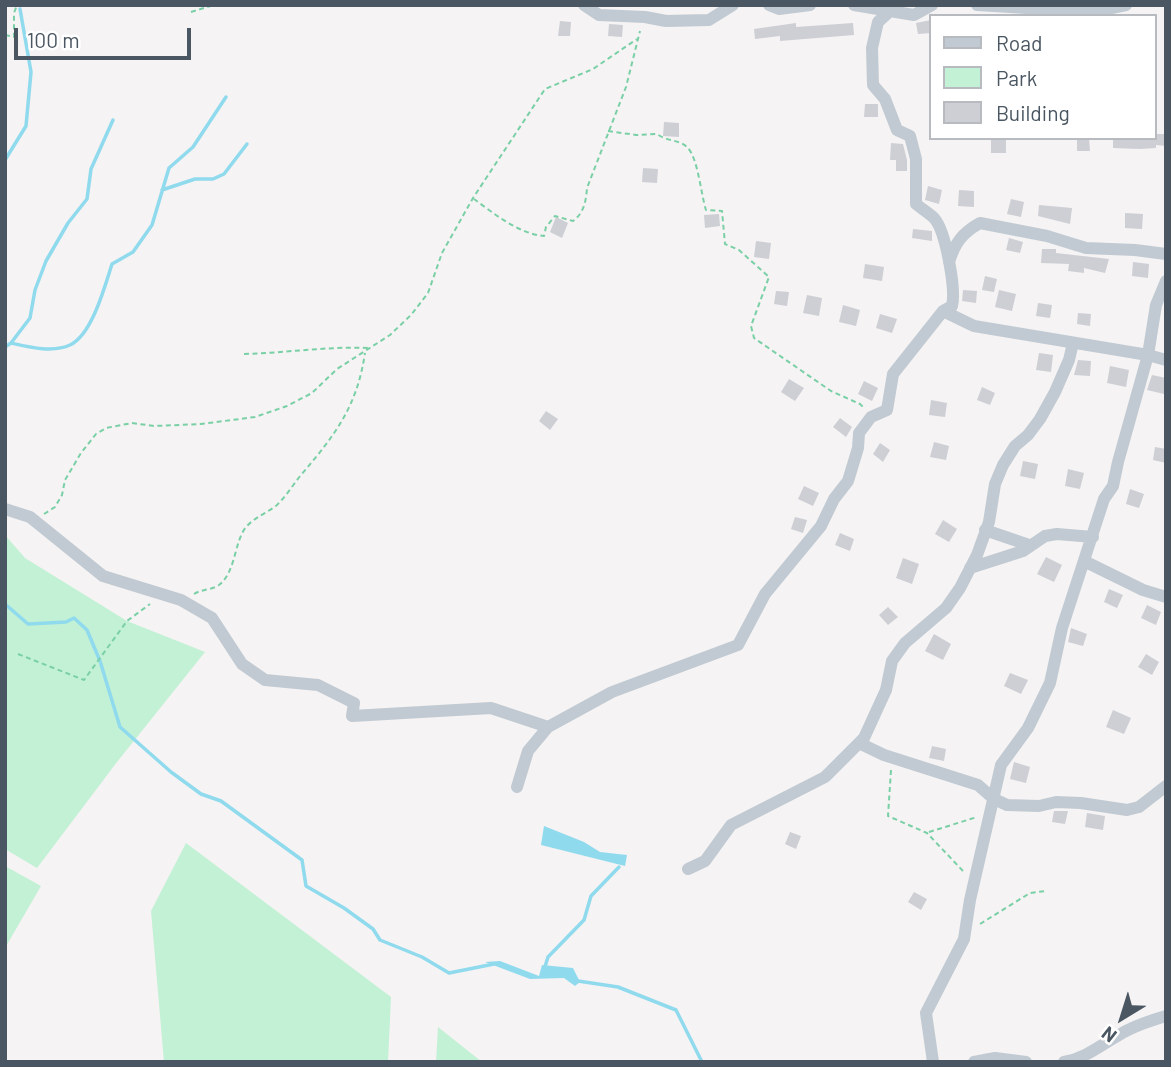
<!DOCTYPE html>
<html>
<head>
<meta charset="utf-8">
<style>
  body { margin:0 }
  #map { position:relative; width:1171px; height:1067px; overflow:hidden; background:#f5f3f3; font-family:Barlow,sans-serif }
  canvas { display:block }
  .frame { position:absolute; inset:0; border:7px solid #4a5661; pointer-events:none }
  .legend { position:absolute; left:929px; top:14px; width:228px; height:126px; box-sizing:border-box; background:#fff; border:2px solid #b7bbc0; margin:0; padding:9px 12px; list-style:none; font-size:21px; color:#4a5661 }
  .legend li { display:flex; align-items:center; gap:14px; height:35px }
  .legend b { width:35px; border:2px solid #b7bbc0 }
  .north { position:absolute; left:1087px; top:983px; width:70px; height:70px; -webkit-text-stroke:5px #fff; paint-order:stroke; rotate:218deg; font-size:19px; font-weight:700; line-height:28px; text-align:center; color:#4a5661 }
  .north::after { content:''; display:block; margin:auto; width:24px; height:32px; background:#4a5661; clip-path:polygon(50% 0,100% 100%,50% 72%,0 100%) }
  .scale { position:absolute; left:14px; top:28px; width:177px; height:32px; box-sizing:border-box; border:4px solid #4a5661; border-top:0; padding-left:9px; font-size:21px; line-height:24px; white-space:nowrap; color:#4a5661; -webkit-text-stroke:5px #fff; paint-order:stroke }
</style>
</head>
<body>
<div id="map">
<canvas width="1171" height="1067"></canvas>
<div class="frame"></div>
<ul class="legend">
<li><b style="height:9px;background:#c1cad2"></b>Road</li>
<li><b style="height:19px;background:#c3f1d5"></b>Park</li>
<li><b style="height:19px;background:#cdcfd5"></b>Building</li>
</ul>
<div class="north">N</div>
<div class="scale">100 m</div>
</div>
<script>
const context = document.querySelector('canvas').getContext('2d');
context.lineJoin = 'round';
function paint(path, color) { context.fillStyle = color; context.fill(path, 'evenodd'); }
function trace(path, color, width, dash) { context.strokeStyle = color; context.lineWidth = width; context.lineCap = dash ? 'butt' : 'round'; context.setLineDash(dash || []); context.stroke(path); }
paint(new Path2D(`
  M 5,535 L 25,558 L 127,621 L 205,652 L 117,762 L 37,868 L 5,849 Z
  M 186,843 L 391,997 L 388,1062 L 164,1062 L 151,911 Z
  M 5,866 L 41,886 L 5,948 Z
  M 438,1027 L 482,1062 L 436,1062 Z`), '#c3f1d5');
paint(new Path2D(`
  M 544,826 L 584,842 L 600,852 L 627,855 L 625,866 L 541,845 Z
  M 500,961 L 539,976 L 542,965 L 573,968 L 580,982 L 575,986 L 564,978 L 530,979 L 485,962 Z`), '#90daee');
trace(new Path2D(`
  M 5,160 L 26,126 L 31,72 L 20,9
  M 162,190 L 195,179 L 213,179 L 224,174 L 247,144
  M 11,343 L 30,318 L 35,290 L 46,261 L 68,223 L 87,199 L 91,169 L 113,120
  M 5,347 L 11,343 C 29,347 53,353 70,345 C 92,335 105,286 112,264 L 133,252 L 152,225 L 169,168 L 193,147 L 226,97
  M 5,604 L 28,624 L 66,622 L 74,618 L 87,630 L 100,661 L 120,727 L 171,772 L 201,794 L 221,801 L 302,860 L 306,886 L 344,908 L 373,929 L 380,940 L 422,957 L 449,973 L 494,964
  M 544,970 L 548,957 L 584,920 L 591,896 L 619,867
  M 578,981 L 618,987 L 676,1010 L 702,1062`), '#90daee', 3.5);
paint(new Path2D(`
  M 931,20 L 931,33 L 918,34 L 916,23 Z
  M 560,21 L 571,22 L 570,36 L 558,36 Z
  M 796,23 L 796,27 L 853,23 L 854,35 L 780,41 L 780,36 L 755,39 L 754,29 Z
  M 609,24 L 623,25 L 622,37 L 608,36 Z
  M 865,104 L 878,104 L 878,117 L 864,117 Z
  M 664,122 L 679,123 L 679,137 L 663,136 Z
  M 1155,134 L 1166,134 L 1166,146 L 1156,145 L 1156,148 L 1140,149 L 1113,148 L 1113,138 L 1155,138 Z
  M 1077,138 L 1089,138 L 1090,151 L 1077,151 Z
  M 991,139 L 1006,140 L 1006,153 L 991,153 Z
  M 891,143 L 903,144 L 907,160 L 907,171 L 896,171 L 896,160 L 890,160 Z
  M 643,168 L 658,169 L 657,183 L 642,182 Z
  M 928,186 L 942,190 L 939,204 L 925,200 Z
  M 959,190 L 974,191 L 974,207 L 958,206 Z
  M 1011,199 L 1024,202 L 1021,217 L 1007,214 Z
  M 1039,205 L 1072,208 L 1070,224 L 1038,216 Z
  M 1125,213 L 1143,214 L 1142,229 L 1125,228 Z
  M 719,214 L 720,226 L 705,228 L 704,215 Z
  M 556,217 L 568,223 L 562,238 L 550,232 Z
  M 913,229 L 932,231 L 932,241 L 912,238 Z
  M 1009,238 L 1023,242 L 1020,253 L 1006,250 Z
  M 756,241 L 771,243 L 769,259 L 754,257 Z
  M 1042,249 L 1056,249 L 1056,253 L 1109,259 L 1105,273 L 1084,268 L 1084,273 L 1068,271 L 1069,264 L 1041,263 Z
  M 1133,262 L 1149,264 L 1148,278 L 1132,276 Z
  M 865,264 L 884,267 L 882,281 L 863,278 Z
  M 985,276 L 997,279 L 994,292 L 982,290 Z
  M 963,290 L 977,291 L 976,303 L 962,301 Z
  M 999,290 L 1016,294 L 1012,311 L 995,307 Z
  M 776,291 L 789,292 L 787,306 L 774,304 Z
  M 807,295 L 822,298 L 819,316 L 803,313 Z
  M 1038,303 L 1052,305 L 1050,318 L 1036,316 Z
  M 843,305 L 860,310 L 856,326 L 839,322 Z
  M 1078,313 L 1091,314 L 1090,326 L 1077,324 Z
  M 880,314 L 897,319 L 892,333 L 876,328 Z
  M 1039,353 L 1053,355 L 1051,372 L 1036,370 Z
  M 1078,360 L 1091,361 L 1090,376 L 1074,375 Z
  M 1110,366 L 1129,370 L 1126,387 L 1107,383 Z
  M 1152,375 L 1166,378 L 1164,394 L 1147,390 Z
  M 789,379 L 804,388 L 795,401 L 781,392 Z
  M 864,381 L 878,388 L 872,401 L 858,394 Z
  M 982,387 L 995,393 L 990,405 L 977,400 Z
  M 931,400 L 947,403 L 945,417 L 929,415 Z
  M 546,411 L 558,419 L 550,430 L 539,421 Z
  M 840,418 L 852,427 L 846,437 L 833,427 Z
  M 934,442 L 949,446 L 946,460 L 930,457 Z
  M 880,443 L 890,450 L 883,462 L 873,454 Z
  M 1155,447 L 1166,449 L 1166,463 L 1153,460 Z
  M 1023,461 L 1038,464 L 1035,479 L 1020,476 Z
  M 1068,469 L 1084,473 L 1080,489 L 1065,486 Z
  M 804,486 L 819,493 L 813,506 L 798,499 Z
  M 1130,489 L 1144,494 L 1139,508 L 1126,504 Z
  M 795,517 L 807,520 L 803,533 L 791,529 Z
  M 943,520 L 957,529 L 949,542 L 935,534 Z
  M 840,533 L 854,539 L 850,551 L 835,545 Z
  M 1046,557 L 1062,565 L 1054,582 L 1037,574 Z
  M 903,558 L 919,564 L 912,584 L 896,578 Z
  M 1109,589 L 1123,595 L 1117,608 L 1104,602 Z
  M 1147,605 L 1161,612 L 1156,625 L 1141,618 Z
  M 888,607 L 898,617 L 888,625 L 879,615 Z
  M 1071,628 L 1087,634 L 1083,646 L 1068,642 Z
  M 934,634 L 951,644 L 943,660 L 925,651 Z
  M 1146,654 L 1159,662 L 1152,675 L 1138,667 Z
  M 1010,673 L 1028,680 L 1021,694 L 1004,686 Z
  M 1113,710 L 1131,718 L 1124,734 L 1106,727 Z
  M 932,746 L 946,749 L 944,761 L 929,758 Z
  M 1014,762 L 1030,767 L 1026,783 L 1010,779 Z
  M 1054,811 L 1068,811 L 1065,824 L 1052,822 Z
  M 1087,813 L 1105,816 L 1103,830 L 1085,827 Z
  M 790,832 L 801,836 L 796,849 L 785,844 Z
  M 914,892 L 927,899 L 921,910 L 908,902 Z`), '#cdcfd5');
trace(new Path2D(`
  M 191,12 L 214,5
  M 5,35 L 14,37 L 14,13 L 17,5
  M 608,131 L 636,135 L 657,134 C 668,142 678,139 687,147 C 698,157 701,195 706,210 L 722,211 L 725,244 L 739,250 L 769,277 L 751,326 L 754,338 L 831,391 L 860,404 L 864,408
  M 474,199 C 493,213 519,234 544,236 L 546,227 L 555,216 L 573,221 C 584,213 586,201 587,188 L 626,87 L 640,31
  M 244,354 C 286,353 328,346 369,348
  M 44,514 L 55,507 L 62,495 L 65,480 L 81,453 L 96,434 L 106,428 L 132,423 L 154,426 L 201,424 L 255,417 L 287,406 L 312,393 L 337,369 L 390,335 L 411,315 L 428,293 L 442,253 L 473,198 L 545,89 L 593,69 L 637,39
  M 194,594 C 202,589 212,590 219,585 C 236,572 234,542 246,527 C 255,517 267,513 277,505 C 286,496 293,485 301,475 C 335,435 357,407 365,353
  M 18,654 L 84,680 L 127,621 L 150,604
  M 891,770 L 888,816 L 927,833 L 963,871
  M 929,832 L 977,817
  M 980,924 L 1030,893 L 1046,891`), '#7ad0a6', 2, [5, 3.5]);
trace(new Path2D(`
  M 584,5 L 599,15 L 645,17 L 666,21 L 709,20 L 733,5
  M 769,5 L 779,9 L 810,5
  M 854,5 L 914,15 L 932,5
  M 977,5 L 1092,12 L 1126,5
  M 949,262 C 955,243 962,233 980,223 L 1047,236 L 1086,248 L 1135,250 L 1166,254
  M 943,311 L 974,326 L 1148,355 L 1166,360
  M 5,509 L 30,517 L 103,576 L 181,600 L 212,618 L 242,664 L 265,680 L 318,685 L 354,703 L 352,716 L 491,708 L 548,727 L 612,692 L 738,645 L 765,594 L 821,526 L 834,499 L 848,481 L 858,448 L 859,433 L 871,417 L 887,410 L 893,374 L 943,311 L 952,306 C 956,290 946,231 934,218 C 929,213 922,209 916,204 L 916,159 L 910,136 L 897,130 L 885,99 L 873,85 L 872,48 L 878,22 L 890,11 L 893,5
  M 985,530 L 1029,545
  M 1084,561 L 1143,590 L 1166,597
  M 970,568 L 1023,551 L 1045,536 L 1057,534 L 1093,537
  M 859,743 L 884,755 L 978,785 L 994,799 L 1007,805 L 1039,806 L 1056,802 L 1081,803 L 1127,810 L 1139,807 L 1166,786
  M 517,787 L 528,751 L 548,727
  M 688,869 L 705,861 L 731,825 L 825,777 L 864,738 L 886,690 L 892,661 L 905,643 L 946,608 L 960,588 L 977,555 L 989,522 L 995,484 L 1003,465 L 1015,446 L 1028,435 L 1040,419 L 1055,392 L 1069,360 L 1073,343
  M 933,1062 L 926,1013 L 964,939 L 970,900 L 1001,765 L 1028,728 L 1050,683 L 1062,628 L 1104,499 L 1113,486 L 1118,462 L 1148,355 L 1156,305 L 1166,281
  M 974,1062 L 995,1058 L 1026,1062
  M 1064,1062 C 1086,1058 1099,1046 1119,1035 C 1133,1026 1149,1021 1166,1016`), '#c1cad2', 12);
</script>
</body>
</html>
